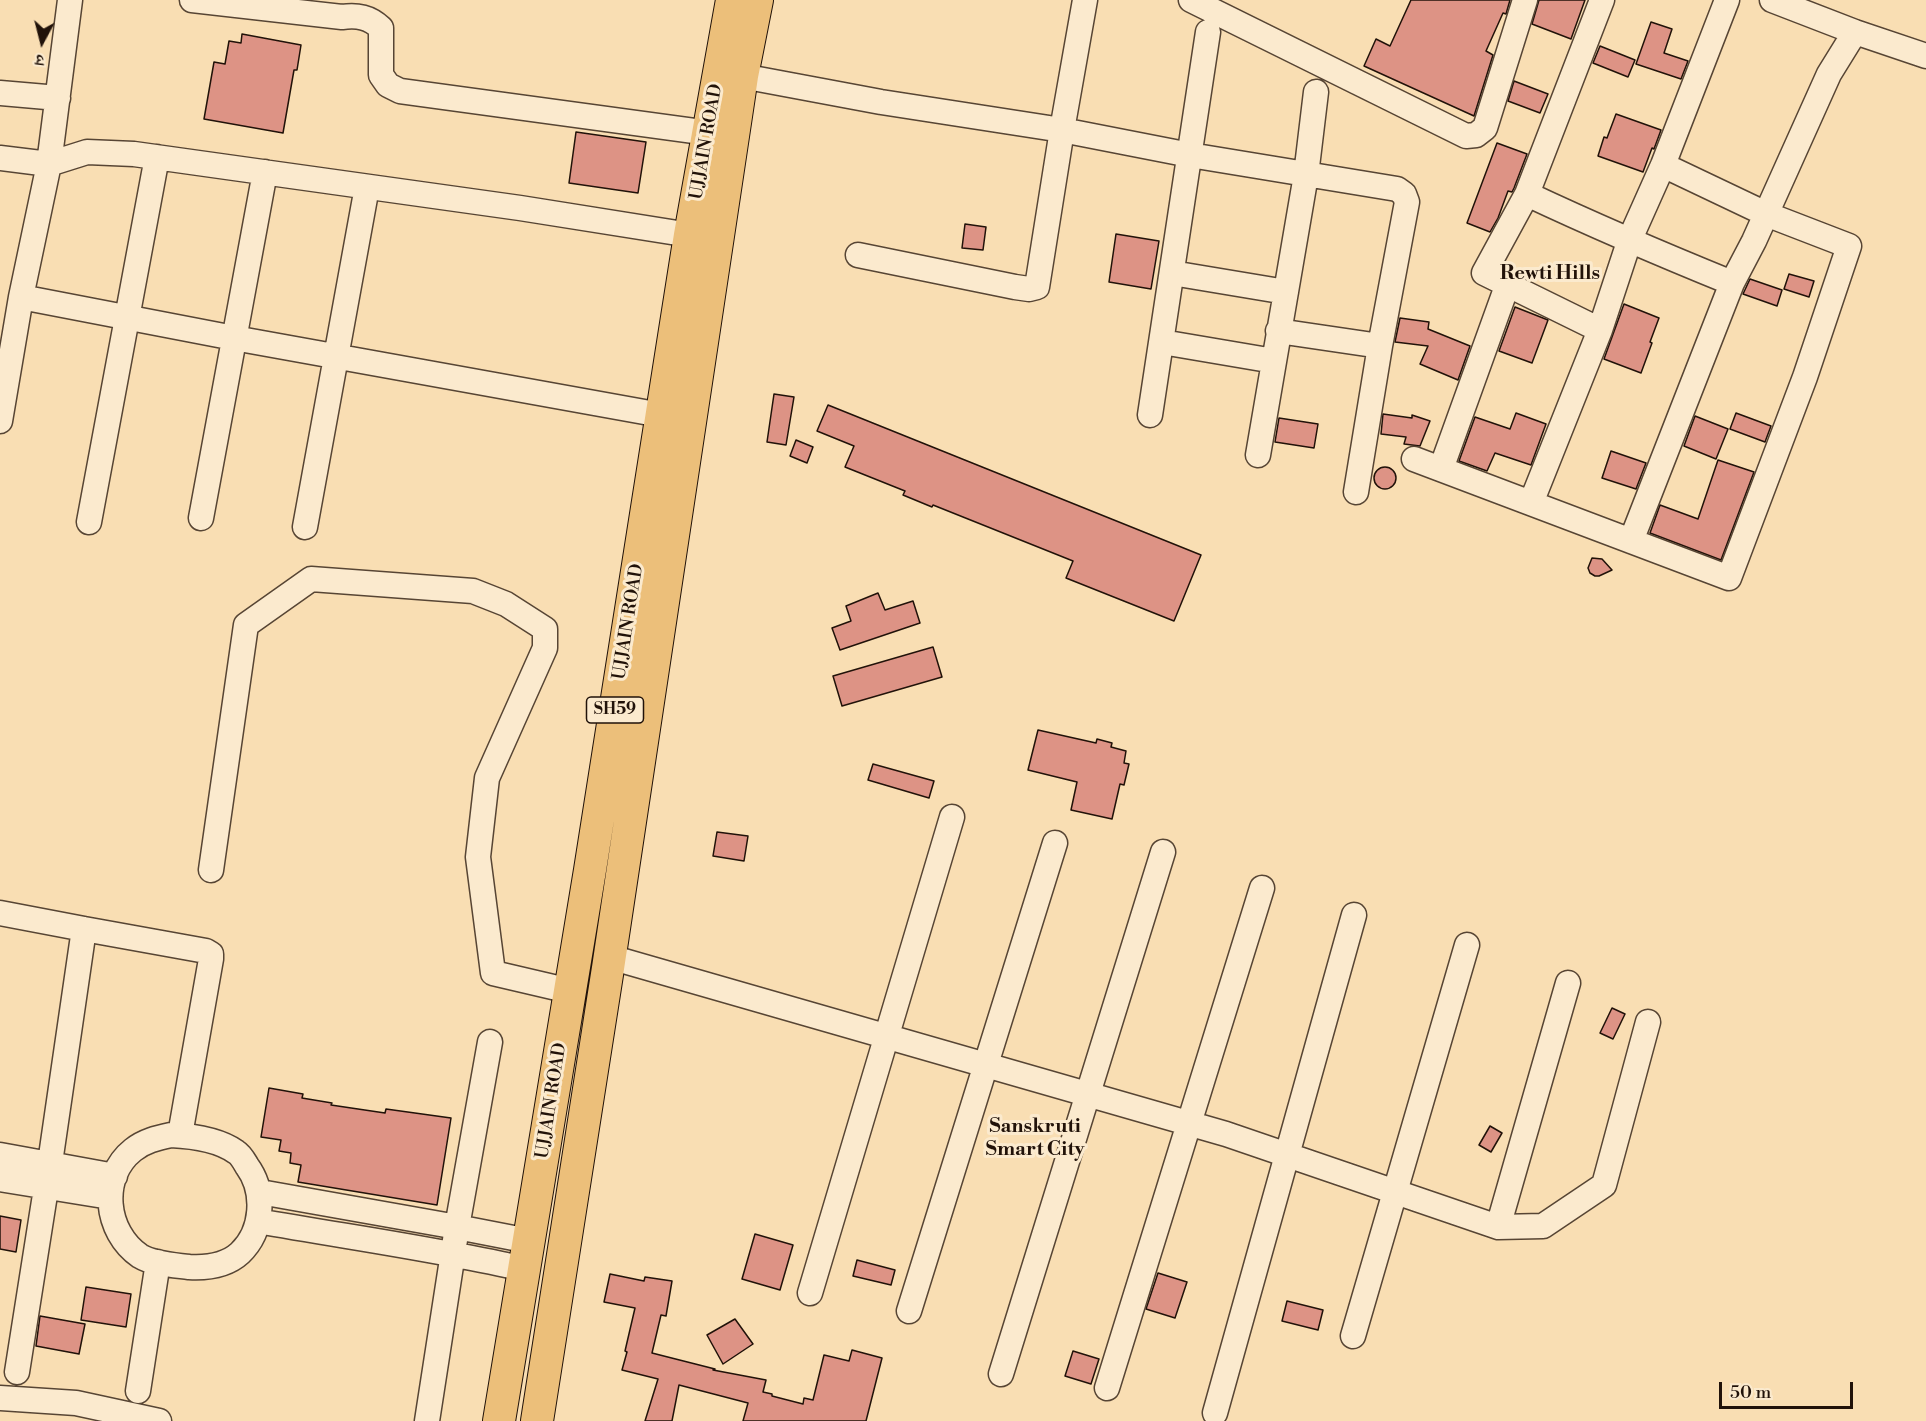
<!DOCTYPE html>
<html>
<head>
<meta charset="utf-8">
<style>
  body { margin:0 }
  #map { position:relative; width:1926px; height:1421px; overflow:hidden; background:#f9deb3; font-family:"Libre Bodoni","Noto Serif Devanagari",serif }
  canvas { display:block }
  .north { position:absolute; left:12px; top:12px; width:60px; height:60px; -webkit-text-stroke:4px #fbeace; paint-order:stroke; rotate:187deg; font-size:16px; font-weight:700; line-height:24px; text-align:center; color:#211209 }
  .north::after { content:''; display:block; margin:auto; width:21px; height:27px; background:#211209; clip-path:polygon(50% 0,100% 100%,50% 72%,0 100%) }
  .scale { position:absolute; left:1719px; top:1382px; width:134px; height:27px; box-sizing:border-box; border:3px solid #211209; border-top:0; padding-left:8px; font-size:18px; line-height:21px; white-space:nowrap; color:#211209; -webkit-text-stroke:4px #fbeace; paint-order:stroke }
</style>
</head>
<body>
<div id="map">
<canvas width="1926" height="1421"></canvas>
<div class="north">उ</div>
<div class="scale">50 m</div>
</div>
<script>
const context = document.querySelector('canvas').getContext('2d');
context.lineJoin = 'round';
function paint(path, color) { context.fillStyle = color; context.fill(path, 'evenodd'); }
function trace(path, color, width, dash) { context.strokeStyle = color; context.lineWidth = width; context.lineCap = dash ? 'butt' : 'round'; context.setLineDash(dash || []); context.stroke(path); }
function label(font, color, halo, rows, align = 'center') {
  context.font = font + ' "Libre Bodoni",serif'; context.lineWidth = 6; context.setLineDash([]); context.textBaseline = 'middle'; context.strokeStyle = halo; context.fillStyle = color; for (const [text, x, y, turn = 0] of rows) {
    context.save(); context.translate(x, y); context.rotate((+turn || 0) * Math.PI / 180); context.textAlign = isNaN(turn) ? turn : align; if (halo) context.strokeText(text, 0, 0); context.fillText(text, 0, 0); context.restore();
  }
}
const building = new Path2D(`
  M 1411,0 L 1510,0 L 1506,14 L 1503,13 L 1486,51 L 1493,55 L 1474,116 L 1364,66 L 1376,39 L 1390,46 Z
  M 1539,0 L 1585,0 L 1571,39 L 1532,24 Z
  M 1651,22 L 1672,29 L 1664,53 L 1688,61 L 1681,79 L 1636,64 Z
  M 242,34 L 301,45 L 297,70 L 294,70 L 283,133 L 204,119 L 214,62 L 225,64 L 229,41 L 241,43 Z
  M 1600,46 L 1635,60 L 1628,77 L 1593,63 Z
  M 1514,81 L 1548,94 L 1540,113 L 1508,101 Z
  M 1616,114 L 1661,130 L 1654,149 L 1652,148 L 1643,172 L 1598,156 L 1604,137 L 1607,138 Z
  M 576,132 L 646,142 L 638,193 L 569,183 Z
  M 1497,143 L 1527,154 L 1514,188 L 1512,192 L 1508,191 L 1498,218 L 1490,232 L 1467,223 Z
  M 965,224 L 986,227 L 983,250 L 962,248 Z
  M 1116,234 L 1159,241 L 1151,289 L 1109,282 Z
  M 1789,274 L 1814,281 L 1809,297 L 1784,289 Z
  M 1750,279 L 1782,290 L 1777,306 L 1743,294 Z
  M 1624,304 L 1659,318 L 1650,342 L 1652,343 L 1641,373 L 1604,359 Z
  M 1515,307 L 1548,320 L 1532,363 L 1499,351 Z
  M 1400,318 L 1429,322 L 1428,329 L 1470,346 L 1458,380 L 1420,364 L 1428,346 L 1395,342 Z
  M 774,394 L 794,397 L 786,445 L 767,442 Z
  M 828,405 L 1201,555 L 1174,621 L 1066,578 L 1073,561 L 933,505 L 932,507 L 903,495 L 905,491 L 845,467 L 854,446 L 817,431 Z
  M 1516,413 L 1546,424 L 1531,465 L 1495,453 L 1487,471 L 1459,461 L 1475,417 L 1510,429 Z
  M 1736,413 L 1771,426 L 1765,442 L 1730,429 Z
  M 1383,414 L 1412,418 L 1412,415 L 1430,421 L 1420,446 L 1404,444 L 1406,437 L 1381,434 Z
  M 1695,416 L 1728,429 L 1716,459 L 1684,446 Z
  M 1279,418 L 1318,424 L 1314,448 L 1275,442 Z
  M 796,440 L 813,447 L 807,463 L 790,456 Z
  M 1611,451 L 1646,463 L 1636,489 L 1602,478 Z
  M 1718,460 L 1754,472 L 1721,560 L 1650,533 L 1660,505 L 1698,519 Z
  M1374 478a11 11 0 1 1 22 0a11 11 0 1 1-22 0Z
  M 1592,558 L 1602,559 L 1612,570 L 1599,576 L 1595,576 L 1590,573 L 1588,568 Z
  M 878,593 L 885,610 L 913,601 L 920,623 L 840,650 L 832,628 L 851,621 L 846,606 Z
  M 933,647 L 942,677 L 842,706 L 833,676 Z
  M 1038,730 L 1096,743 L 1097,739 L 1112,743 L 1111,747 L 1126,751 L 1124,763 L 1129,764 L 1124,785 L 1120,784 L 1112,819 L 1071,810 L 1077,782 L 1028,770 Z
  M 873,764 L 934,781 L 929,798 L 868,780 Z
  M 717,832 L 748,836 L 744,861 L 713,856 Z
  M 1612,1008 L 1625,1014 L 1613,1039 L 1600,1033 Z
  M 269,1088 L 303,1094 L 302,1098 L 332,1103 L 331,1105 L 385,1113 L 386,1109 L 451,1118 L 437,1205 L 298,1182 L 301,1165 L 290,1163 L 291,1153 L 279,1151 L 281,1140 L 261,1137 Z
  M 1490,1126 L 1502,1133 L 1491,1152 L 1479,1145 Z
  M 0,1216 L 21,1220 L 16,1252 L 0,1249 Z
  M 755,1234 L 793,1245 L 780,1290 L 742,1279 Z
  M 857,1260 L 895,1270 L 891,1285 L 853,1276 Z
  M 1158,1273 L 1187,1282 L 1175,1318 L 1146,1309 Z
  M 610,1274 L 644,1281 L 645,1277 L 672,1281 L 666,1316 L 661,1315 L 652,1353 L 715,1369 L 713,1370 L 766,1380 L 763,1392 L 772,1394 L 772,1396 L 803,1404 L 804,1398 L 813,1400 L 824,1355 L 849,1361 L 852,1350 L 882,1358 L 866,1421 L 743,1421 L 748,1403 L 679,1385 L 672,1421 L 645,1421 L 658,1379 L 622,1370 L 627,1352 L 625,1351 L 635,1308 L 604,1302 Z
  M 86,1287 L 131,1294 L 126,1327 L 81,1320 Z
  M 1287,1301 L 1323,1310 L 1318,1330 L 1282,1321 Z
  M 40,1316 L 85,1324 L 79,1354 L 36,1346 Z
  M 735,1319 L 753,1344 L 723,1364 L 707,1335 Z
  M 1073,1351 L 1099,1359 L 1091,1384 L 1065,1376 Z`);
paint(building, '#dd9385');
trace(building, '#211209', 1.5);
const minor = new Path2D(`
  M 70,0 L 49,164 L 87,152 L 134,154 L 520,208 L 690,235
  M 192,0 L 342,17 C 358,15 369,17 381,28 L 381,75 L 388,85 L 400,91 L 709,133
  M 1191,0 L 1466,136 L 1476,135 L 1485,128 L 1525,0
  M 1772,0 L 1855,32 L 1926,56
  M 742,76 L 881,102 L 1062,130 L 1190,155 L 1397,189 L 1404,194 L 1407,202 L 1380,346 L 1356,492
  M 0,93 L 58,98
  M 0,158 L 49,164 L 21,297 L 0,421
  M 1527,194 C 1595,226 1663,255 1732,283
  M 858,255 L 1015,287 L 1029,289 L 1037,287 L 1062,130 L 1085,0
  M 1172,273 L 1286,292
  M 21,297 L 234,338 L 661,415
  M 1600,330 L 1484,273 L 1527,194 L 1602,0
  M 1278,331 L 1380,346
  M 1162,342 L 1274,361
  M 1150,415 L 1208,32
  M 1258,455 L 1306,175 L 1316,92
  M 1414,459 L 1729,578 L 1805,377 L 1849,246 L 1766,214 L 1663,165
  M 1441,469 L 1507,286
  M 1531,503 L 1600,330 L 1630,239 L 1663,165 L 1727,0
  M 201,518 L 265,172
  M 89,522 L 157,157
  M 305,527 L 367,187
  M 1631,541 L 1732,283 L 1754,241 L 1829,74 L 1855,32
  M 211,870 L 246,625 L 311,579 L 473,591 L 506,604 L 545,629 L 545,648 L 487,778 L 478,857 L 493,973 L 570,991
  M 0,913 L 84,929
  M 610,957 L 1226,1134 L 1498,1227 L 1543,1226 L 1604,1185 L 1648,1022
  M 171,1135 C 192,1136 218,1139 236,1152 C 241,1155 244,1161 247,1166 C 266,1192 263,1231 240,1253 C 226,1266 207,1268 189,1267 C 173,1265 153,1264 140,1256 C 105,1232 99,1177 133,1150 C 144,1141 157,1138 171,1135 Z
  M 0,1155 L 115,1176
  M 0,1179 L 110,1197
  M 260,1192 L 457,1227 L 529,1241
  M 258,1221 C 347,1237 437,1249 524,1269
  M 1498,1227 L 1568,983
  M 810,1293 L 952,817
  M 909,1311 L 1055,843
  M 1353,1336 L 1467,945
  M 17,1372 L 50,1163 L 84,929 L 206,951 L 211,954 L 211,959 L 180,1135
  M 1001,1374 L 1163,852
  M 1107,1388 L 1262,888
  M 138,1391 L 158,1262
  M 0,1398 L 76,1403 L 159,1421
  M 1215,1413 L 1354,915
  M 427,1421 L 457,1227 L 490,1042`);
const major = new Path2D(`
  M 499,1421 L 590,870 L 690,235 L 732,0
  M 537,1421 L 608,968 L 742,76 L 757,0`);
trace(minor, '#574534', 27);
trace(major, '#211209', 34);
trace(minor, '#fbeace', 24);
trace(major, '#ecbf7a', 32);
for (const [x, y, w] of [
  [615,710,57]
]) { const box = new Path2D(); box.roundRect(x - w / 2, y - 13, w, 26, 4.5); context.fillStyle = '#fbeace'; context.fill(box); trace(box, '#211209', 1.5); }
label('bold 16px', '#211209', null, [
  ["SH59",615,710]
]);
label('18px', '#211209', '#fbeace', [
  ["UJJAIN ROAD",707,142,-80],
  ["UJJAIN ROAD",629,622,-81],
  ["UJJAIN ROAD",552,1101,-81]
]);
label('bold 20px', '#211209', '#fbeace', [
  ["Rewti Hills",1550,274],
  ["Sanskruti",1035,1127],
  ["Smart City",1035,1150]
]);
</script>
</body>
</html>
